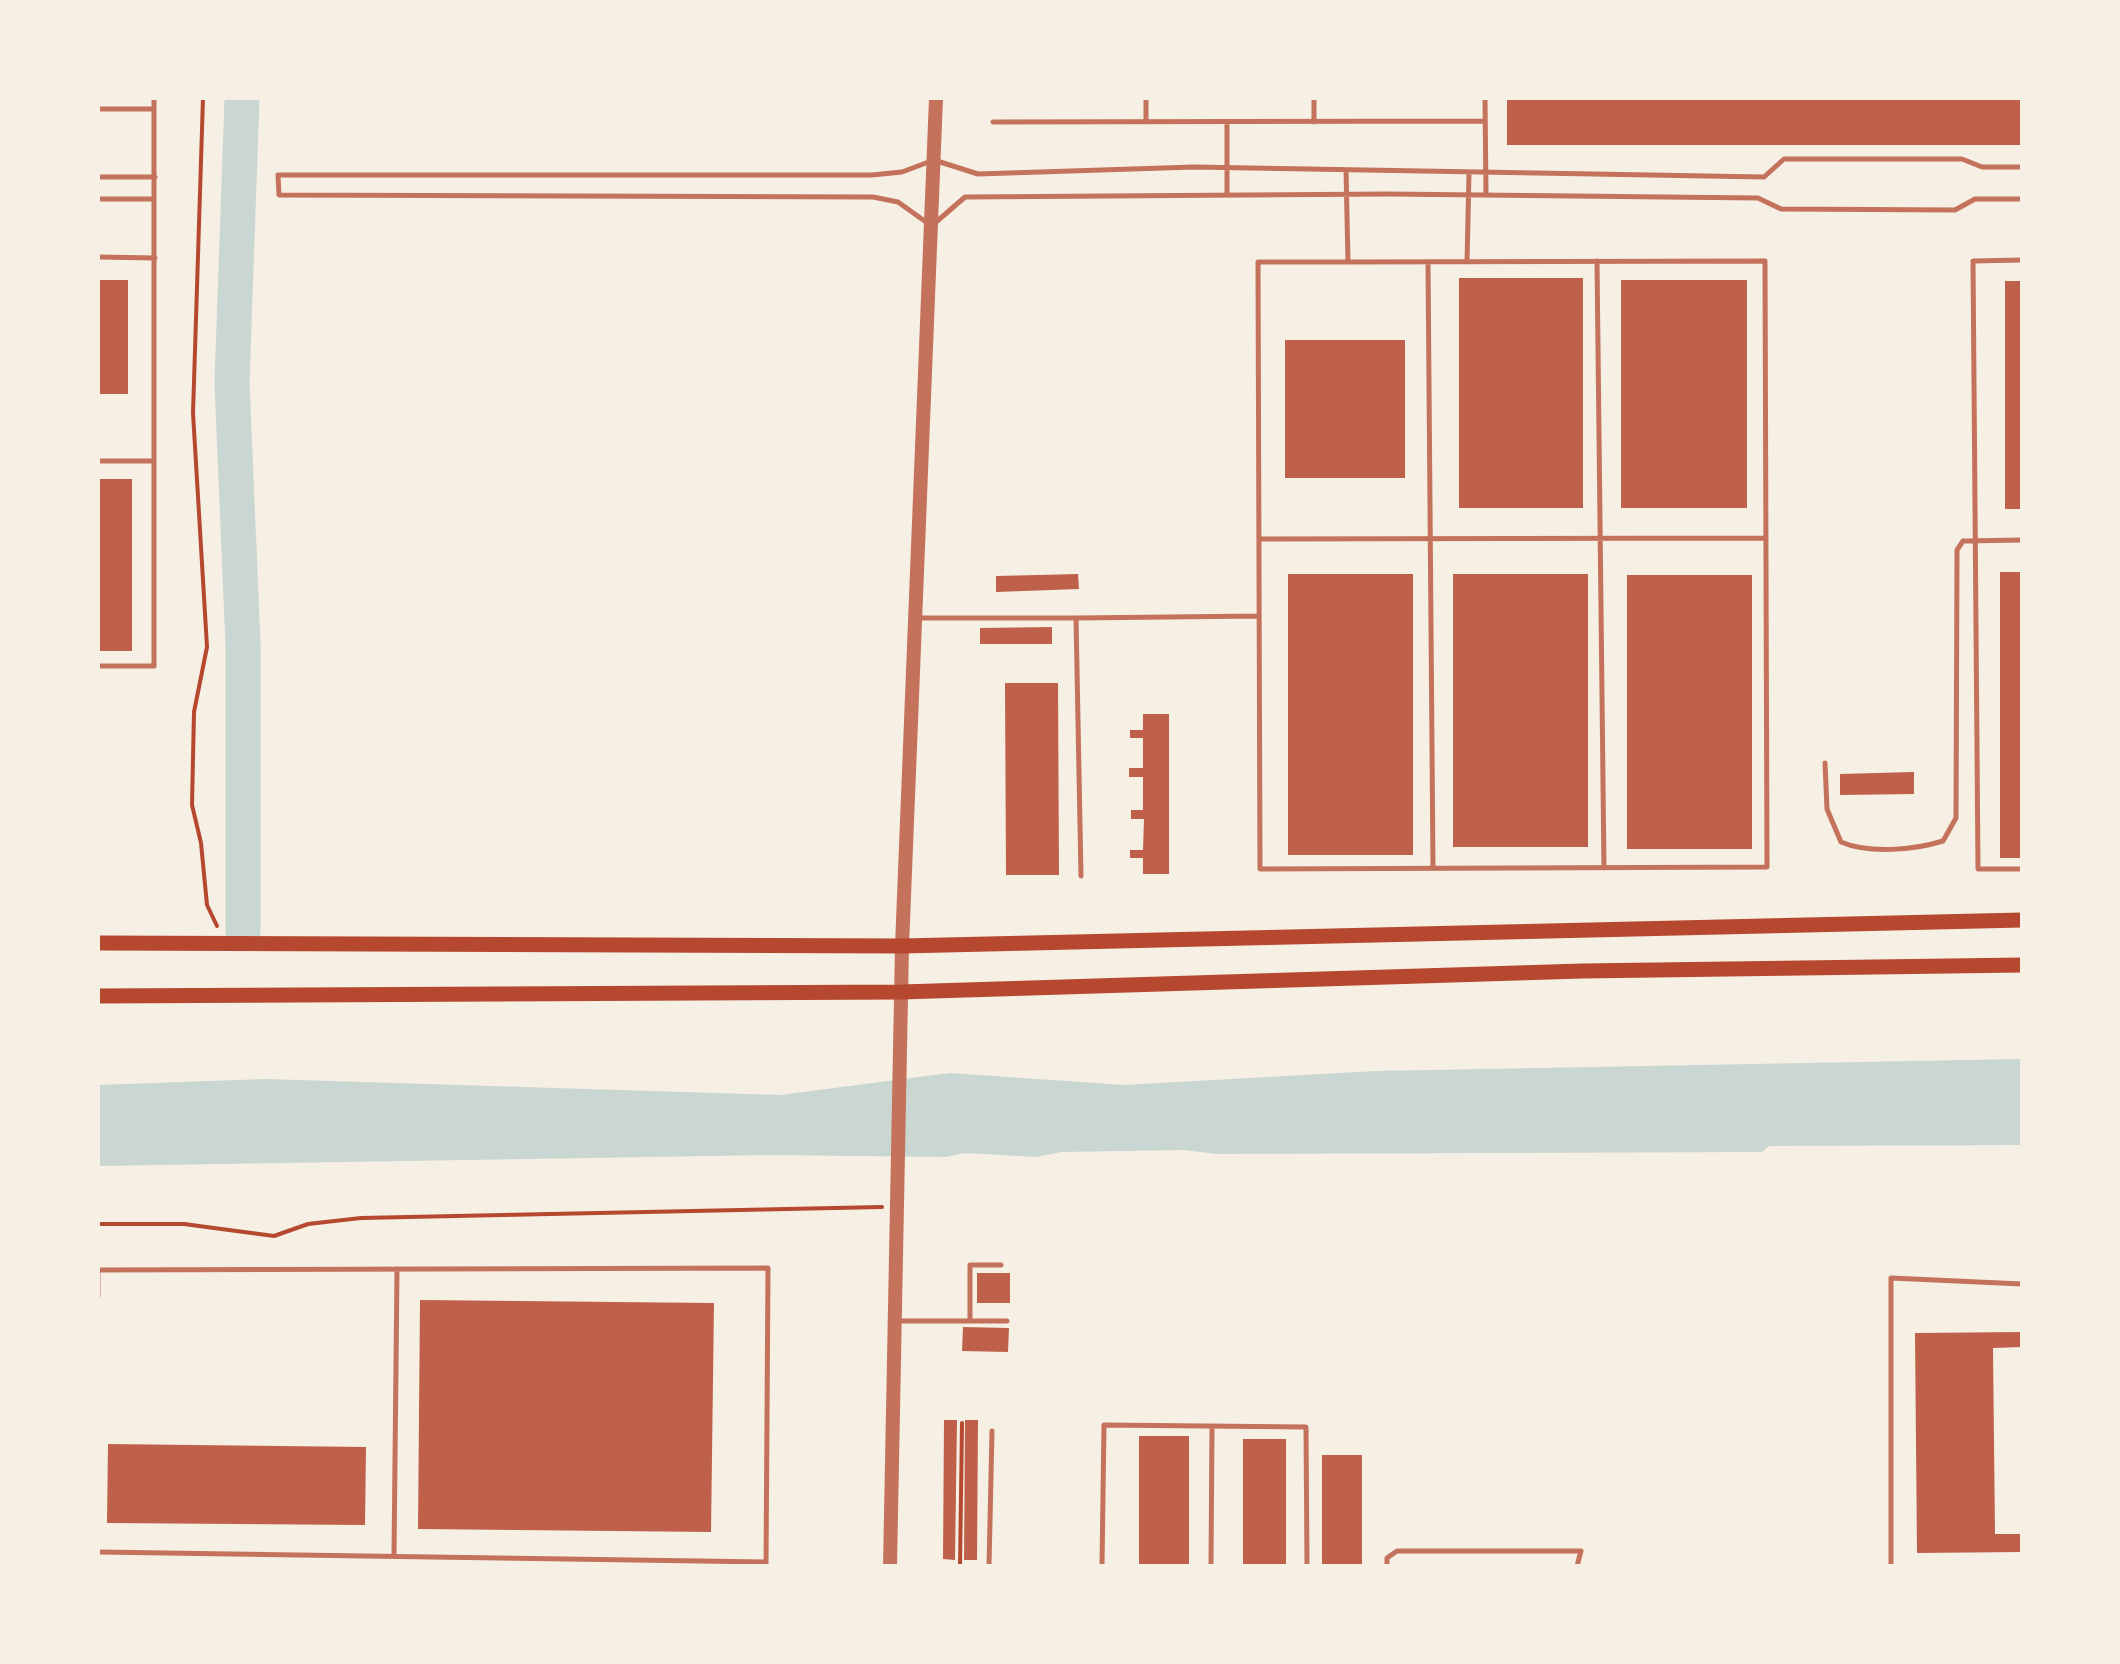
<!DOCTYPE html>
<html>
<head>
<meta charset="utf-8">
<style>
  body { margin:0 }
  #map { position:relative; width:2120px; height:1664px; overflow:hidden; background:#f6efe4; font-family:"Public Sans",sans-serif }
  canvas { display:block }
  .frame { position:absolute; inset:0; border:100px solid #f6efe4; pointer-events:none }
</style>
</head>
<body>
<div id="map">
<canvas width="2120" height="1664"></canvas>
<div class="frame"></div>
</div>
<script>
const context = document.querySelector('canvas').getContext('2d');
context.lineJoin = 'round';
function paint(path, color) { context.fillStyle = color; context.fill(path, 'evenodd'); }
function trace(path, color, width, dash) { context.strokeStyle = color; context.lineWidth = width; context.lineCap = dash ? 'butt' : 'round'; context.setLineDash(dash || []); context.stroke(path); }
paint(new Path2D(`
  M 2022,1059 L 2022,1145 L 1769,1146 L 1762,1152 L 1217,1154 L 1184,1150 L 1061,1152 L 1036,1157 L 964,1153 L 945,1157 L 771,1155 L 98,1166 L 98,1085 L 266,1079 L 780,1095 L 950,1073 L 1124,1085 L 1376,1071 Z`), '#c9d6d2');
trace(new Path2D(`
  M 242,98 L 232,382 L 243,644 L 243,932`), '#c9d6d2', 35);
paint(new Path2D(`
  M 1507,98 L 2022,98 L 2022,145 L 1507,145 Z
  M 1459,278 L 1583,278 L 1583,508 L 1459,508 Z
  M 98,280 L 128,280 L 128,394 L 98,394 Z
  M 1621,280 L 1747,280 L 1747,508 L 1621,508 Z
  M 2005,281 L 2022,281 L 2022,509 L 2005,509 Z
  M 1285,340 L 1405,340 L 1405,478 L 1285,478 Z
  M 98,479 L 132,479 L 132,651 L 98,651 Z
  M 2000,572 L 2022,572 L 2022,858 L 2000,858 Z
  M 1078,574 L 1079,589 L 996,592 L 996,576 Z
  M 1288,574 L 1413,574 L 1413,855 L 1288,855 Z
  M 1453,574 L 1588,574 L 1588,847 L 1453,847 Z
  M 1627,575 L 1752,575 L 1752,849 L 1627,849 Z
  M 1052,627 L 1052,644 L 980,644 L 980,628 Z
  M 1005,683 L 1058,683 L 1059,875 L 1006,875 Z
  M 1143,714 L 1169,714 L 1169,874 L 1143,874 L 1143,858 L 1130,858 L 1130,850 L 1143,850 L 1144,819 L 1131,819 L 1131,810 L 1143,810 L 1143,777 L 1129,777 L 1129,768 L 1143,768 L 1143,738 L 1130,738 L 1130,730 L 1143,730 Z
  M 1914,772 L 1914,794 L 1840,795 L 1840,774 Z
  M 977,1273 L 1010,1273 L 1010,1303 L 977,1303 Z
  M 420,1300 L 714,1303 L 711,1532 L 418,1529 Z
  M 963,1327 L 1009,1328 L 1008,1352 L 962,1351 Z
  M 2022,1332 L 2022,1347 L 1993,1348 L 1995,1534 L 2022,1534 L 2022,1552 L 1917,1553 L 1915,1333 Z
  M 944,1420 L 957,1420 L 955,1560 L 943,1559 Z
  M 965,1420 L 978,1420 L 977,1560 L 964,1560 Z
  M 1139,1436 L 1189,1436 L 1189,1566 L 1139,1566 Z
  M 1243,1439 L 1286,1439 L 1286,1566 L 1243,1566 Z
  M 108,1444 L 366,1447 L 365,1525 L 107,1523 Z
  M 1322,1455 L 1362,1455 L 1362,1566 L 1322,1566 Z`), '#bf614a');
trace(new Path2D(`
  M 203,98 L 193,413 L 207,647 L 194,712 L 192,805 L 201,843 L 207,905 L 217,926
  M 98,1224 L 184,1224 L 274,1236 L 308,1224 L 361,1218 L 882,1207
  M 960,1566 L 962,1423`), '#b5482f', 4);
trace(new Path2D(`
  M 1146,98 L 1146,122
  M 1314,98 L 1314,122
  M 1485,98 L 1486,195
  M 98,109 L 154,109 L 154,98
  M 993,122 L 1485,121
  M 1227,123 L 1227,195
  M 1346,170 L 1348,262 L 1258,262 L 1260,869 L 1767,867 L 1765,261 L 1348,262
  M 98,177 L 155,177
  M 98,199 L 154,199
  M 926,222 L 898,202 L 873,197 L 279,195 L 278,175 L 872,175 L 902,172 L 934,160 L 978,174 L 1194,167 L 1764,177 L 1784,159 L 1962,159 L 1982,167 L 2022,167
  M 935,223 L 965,197 L 1388,194 L 1758,198 L 1781,209 L 1955,210 L 1975,199 L 2022,199
  M 98,257 L 155,258
  M 2022,260 L 1973,261 L 1978,869 L 2022,869
  M 1597,261 L 1604,868
  M 1428,262 L 1433,868
  M 1467,262 L 1469,173
  M 98,461 L 154,461
  M 1259,539 L 1766,538
  M 918,618 L 1076,618
  M 98,666 L 154,666 L 154,109
  M 1825,763 L 1827,809 L 1841,842 C 1869,854 1914,850 1943,841 L 1956,818 L 1957,550 L 1963,541 L 2022,540
  M 1081,876 L 1076,618 L 1259,616
  M 98,1296 L 98,1270 L 768,1268 L 766,1566
  M 898,1321 L 1007,1321
  M 970,1321 L 970,1265 L 1001,1265
  M 98,1552 L 766,1562
  M 394,1556 L 397,1269
  M 989,1566 L 992,1431
  M 1102,1566 L 1104,1425 L 1306,1427 L 1307,1566
  M 1211,1566 L 1212,1426
  M 1387,1566 L 1387,1558 L 1397,1551 L 1581,1551 L 1577,1566
  M 1891,1566 L 1891,1278 L 2022,1284`), '#c5725c', 5);
trace(new Path2D(`
  M 890,1566 L 902,946 L 936,98`), '#c5725c', 14);
trace(new Path2D(`
  M 98,943 L 902,946 L 2022,920
  M 98,996 L 901,992 L 1582,971 L 2022,965`), '#b5482f', 15);
</script>
</body>
</html>
